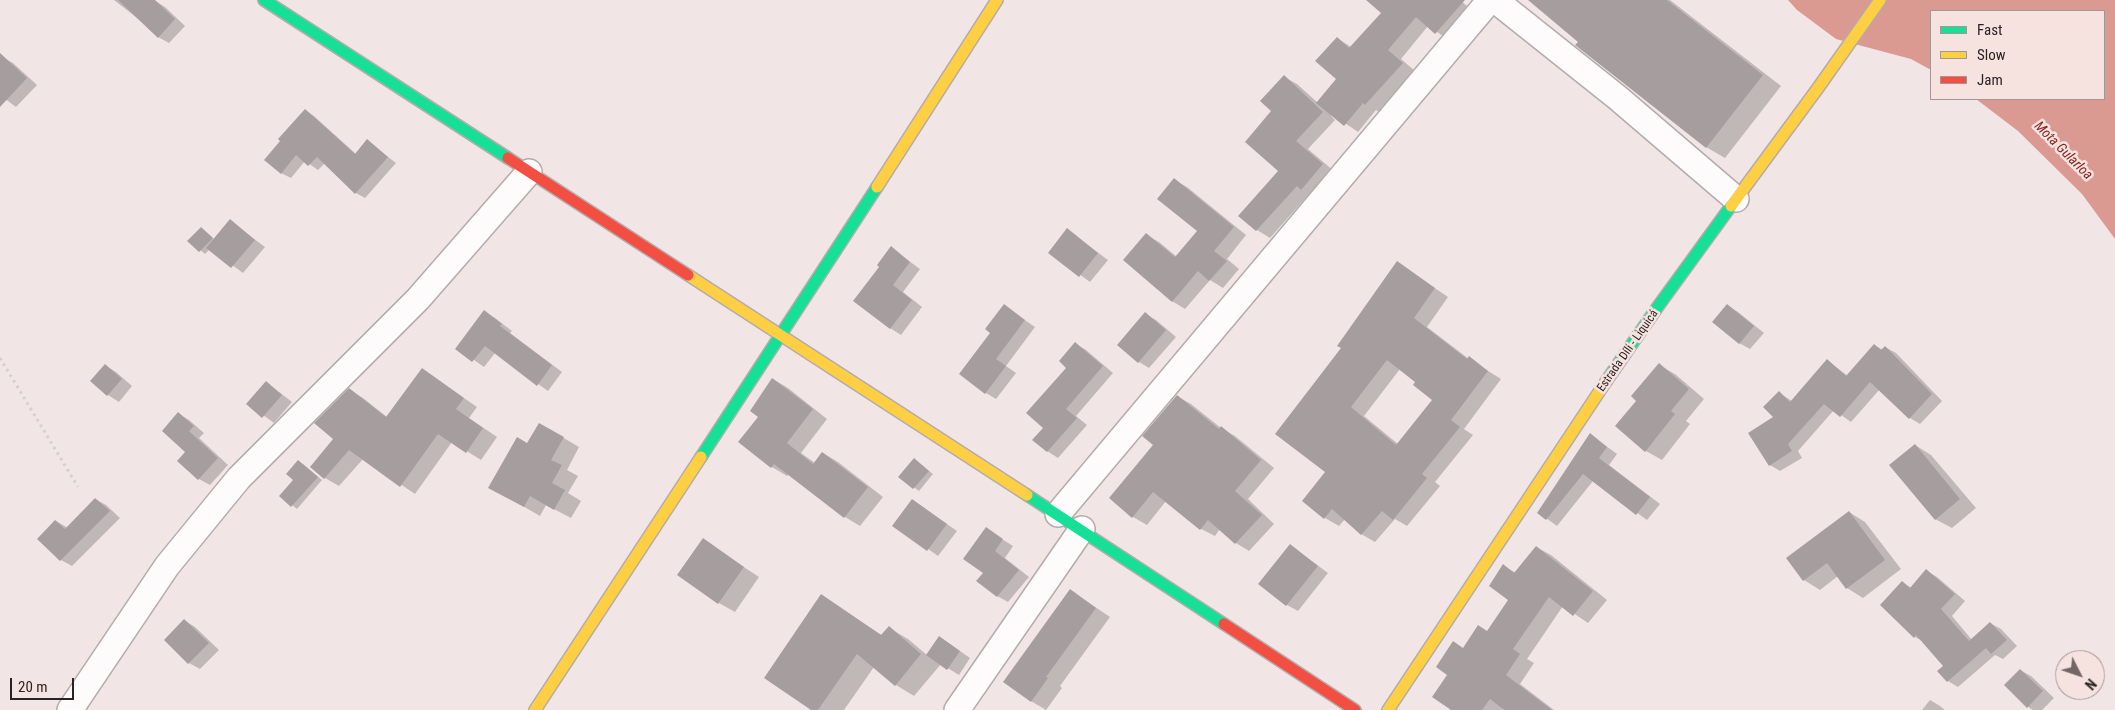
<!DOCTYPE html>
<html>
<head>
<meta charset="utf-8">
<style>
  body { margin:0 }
  #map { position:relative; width:2115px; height:710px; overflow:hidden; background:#f1e6e5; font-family:"Roboto Condensed",sans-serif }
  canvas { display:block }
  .legend { position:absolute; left:1930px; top:10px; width:175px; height:90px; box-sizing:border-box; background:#f6e3e0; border:1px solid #a49694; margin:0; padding:6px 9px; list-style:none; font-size:15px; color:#2a2322 }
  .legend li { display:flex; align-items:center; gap:10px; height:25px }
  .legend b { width:25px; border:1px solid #a49694 }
  .north { position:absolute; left:2055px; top:650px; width:50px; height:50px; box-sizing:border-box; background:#f6e3e0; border:1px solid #a49694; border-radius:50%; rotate:131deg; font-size:14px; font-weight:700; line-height:20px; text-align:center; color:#2a2322 }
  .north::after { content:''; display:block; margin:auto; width:18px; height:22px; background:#706766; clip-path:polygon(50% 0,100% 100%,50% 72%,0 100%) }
  .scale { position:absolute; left:10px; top:678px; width:64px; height:22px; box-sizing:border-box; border:2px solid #2a2322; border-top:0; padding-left:6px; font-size:15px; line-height:18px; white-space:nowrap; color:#2a2322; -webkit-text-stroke:4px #f6e3e0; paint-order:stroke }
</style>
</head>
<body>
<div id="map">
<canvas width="2115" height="710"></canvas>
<ul class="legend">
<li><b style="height:6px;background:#16e098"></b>Fast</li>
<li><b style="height:6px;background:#ffcf43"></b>Slow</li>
<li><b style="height:6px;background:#f24e42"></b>Jam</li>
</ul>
<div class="north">N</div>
<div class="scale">20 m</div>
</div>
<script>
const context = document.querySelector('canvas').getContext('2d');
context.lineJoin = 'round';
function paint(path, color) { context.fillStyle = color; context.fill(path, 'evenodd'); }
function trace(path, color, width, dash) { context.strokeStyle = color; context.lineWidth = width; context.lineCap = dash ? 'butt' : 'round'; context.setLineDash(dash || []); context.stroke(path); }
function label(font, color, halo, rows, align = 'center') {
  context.font = font + ' "Roboto Condensed",sans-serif'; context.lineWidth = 5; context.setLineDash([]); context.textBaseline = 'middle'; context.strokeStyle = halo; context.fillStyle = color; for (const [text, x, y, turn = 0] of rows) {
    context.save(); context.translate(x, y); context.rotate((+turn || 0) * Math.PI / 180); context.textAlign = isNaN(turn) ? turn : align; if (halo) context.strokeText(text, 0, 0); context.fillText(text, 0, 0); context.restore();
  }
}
paint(new Path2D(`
  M 1788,0 L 2115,0 L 2115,239 L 2082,194 L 2018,131 L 1976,99 L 2104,99 L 2104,11 L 1931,11 L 1931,70 L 1911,59 L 1836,39 L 1797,10 Z`), '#da9a92');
paint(new Path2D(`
  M 114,0 L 154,0 L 165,7 L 185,26 L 169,43 L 158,37 L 141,21 Z
  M 1383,0 L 1460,0 L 1474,12 L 1449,40 L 1428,26 L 1401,59 L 1415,71 L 1379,112 L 1376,110 L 1358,132 L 1333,115 L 1331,116 L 1335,120 L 1308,149 L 1335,172 L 1315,196 L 1310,193 L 1270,238 L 1257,230 L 1240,215 L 1280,170 L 1273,111 L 1284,77 L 1297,84 L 1318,103 L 1338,79 L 1337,38 L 1351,47 L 1382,13 Z
  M 1530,0 L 1670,0 L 1781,86 L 1725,158 L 1706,147 Z
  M 2,57 L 13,63 L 37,85 L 16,107 L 0,95 L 0,59 Z
  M 305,110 L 314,116 L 356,154 L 367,141 L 396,163 L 365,198 L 356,193 L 325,163 L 318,170 L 305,161 L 291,178 L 281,173 Z
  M 1174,180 L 1187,187 L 1246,235 L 1227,259 L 1239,269 L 1223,288 L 1210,280 L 1185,309 L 1172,301 L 1146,235 L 1159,242 L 1177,257 L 1199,231 Z
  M 230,221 L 265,247 L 243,273 L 210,249 L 205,254 L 189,241 L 201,228 L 215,240 Z
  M 1067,230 L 1108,260 L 1090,282 L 1049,252 Z
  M 891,248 L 920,269 L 903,292 L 922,307 L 901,335 L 890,328 L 881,266 Z
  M 1398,263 L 1448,297 L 1427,327 L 1469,359 L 1501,379 L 1464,429 L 1473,435 L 1435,482 L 1440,486 L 1407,526 L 1395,519 L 1375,542 L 1361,534 L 1345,519 L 1339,526 L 1325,518 L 1303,500 L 1327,472 L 1342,348 ZM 1400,369 L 1417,382 L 1434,400 L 1398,444 L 1364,416 Z
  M 1004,306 L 1035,327 L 1006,366 L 1016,373 L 996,399 L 986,393 L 992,332 Z
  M 1728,306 L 1738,312 L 1764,333 L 1750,349 L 1739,343 Z
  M 485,312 L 495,318 L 512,331 L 510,333 L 562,372 L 548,391 L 495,353 L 484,367 L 457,348 Z
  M 1145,314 L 1156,320 L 1176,337 L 1149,368 L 1139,362 Z
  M 1076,344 L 1086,350 L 1113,373 L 1076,416 L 1087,425 L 1058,458 L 1047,451 L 1044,428 Z
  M 1874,345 L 1883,350 L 1885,347 L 1896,353 L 1942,401 L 1920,424 L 1910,418 L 1880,389 L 1851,422 L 1834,410 L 1798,451 L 1802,458 L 1780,471 L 1770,465 L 1779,393 L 1792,401 L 1828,361 L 1848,376 Z
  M 1659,365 L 1675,374 L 1704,399 L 1686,421 L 1690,424 L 1662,460 L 1646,451 L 1617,426 L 1638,401 Z
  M 106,366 L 116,372 L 132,386 L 119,402 L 108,395 L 92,381 Z
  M 422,369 L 477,407 L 469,418 L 497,437 L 481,460 L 452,442 L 415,494 L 363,459 L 339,486 L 325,478 L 349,390 L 363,398 L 387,417 Z
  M 773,379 L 788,388 L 827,419 L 801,453 L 815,463 L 823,453 L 838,462 L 883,497 L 860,526 L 845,517 L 789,474 L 787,476 L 772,467 L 740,442 L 760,417 Z
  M 266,382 L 292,402 L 274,423 L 248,404 Z
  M 1177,396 L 1191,404 L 1221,428 L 1235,436 L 1274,468 L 1248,499 L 1274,524 L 1249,551 L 1236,543 L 1220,529 L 1215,536 L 1201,529 L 1166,501 L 1147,525 L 1133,517 L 1110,498 L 1154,444 Z
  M 179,414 L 189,420 L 204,433 L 199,438 L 228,465 L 210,485 L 199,479 L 187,452 Z
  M 540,424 L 579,447 L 567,470 L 578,476 L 568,493 L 581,501 L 571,518 L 546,505 L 540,516 L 490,487 L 528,445 Z
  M 1591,435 L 1617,454 L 1609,465 L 1660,504 L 1647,520 L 1593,481 L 1557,526 L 1539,513 Z
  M 1915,445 L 1931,455 L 1976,508 L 1952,528 L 1935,519 Z
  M 919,463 L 933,474 L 919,491 L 900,477 Z
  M 303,464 L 322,480 L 297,509 L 281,496 L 295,480 Z
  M 95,499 L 106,505 L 120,518 L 72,566 L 61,560 L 39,539 L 56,521 L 68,528 Z
  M 912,500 L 957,531 L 938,556 L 894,525 Z
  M 1849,512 L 1865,522 L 1901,569 L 1863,598 L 1847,588 L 1838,576 L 1820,590 L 1804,580 L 1788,558 Z
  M 986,529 L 1013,546 L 1005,558 L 1029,577 L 1008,602 L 997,596 L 985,572 Z
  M 703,540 L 759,577 L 735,612 L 719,603 Z
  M 1290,545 L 1328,573 L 1298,611 L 1287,605 Z
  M 1536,547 L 1551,555 L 1607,600 L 1588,623 L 1563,606 L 1527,659 L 1534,663 L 1520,684 L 1554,710 L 1506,710 L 1504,708 L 1502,710 L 1453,710 L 1464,649 L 1488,632 L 1510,600 L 1504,566 L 1516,573 Z
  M 1927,571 L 1937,577 L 1965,601 L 1952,616 L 1972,640 L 1990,623 L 2001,629 L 2017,646 L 2003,659 L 1995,655 L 1958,687 L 1948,681 L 1944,666 L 1924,642 L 1915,637 L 1882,605 L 1903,583 L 1912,588 Z
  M 1070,590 L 1110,617 L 1060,686 L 1062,688 L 1046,710 L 1031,701 Z
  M 822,596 L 883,636 L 889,628 L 908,639 L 927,655 L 950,644 L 970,658 L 959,675 L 941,664 L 914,696 L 896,685 L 874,667 L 844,710 L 813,710 Z
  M 184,620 L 195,627 L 219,650 L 200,669 L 189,663 L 166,640 Z
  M 2020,670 L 2031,676 L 2054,698 L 2042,710 L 2033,710 L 2028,707 L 2006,685 Z
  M 1930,700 L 1940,706 L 1945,710 L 1922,710 Z`), '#0003');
paint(new Path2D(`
  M 118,0 L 155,0 L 175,19 L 158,38 Z
  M 1366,0 L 1465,0 L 1435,34 L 1416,17 L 1388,50 L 1403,63 L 1365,105 L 1363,103 L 1344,126 L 1316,103 L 1336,79 L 1315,61 L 1337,37 L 1349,48 L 1381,13 Z
  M 1528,0 L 1667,0 L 1763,75 L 1706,148 L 1575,45 L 1578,42 Z
  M 0,53 L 27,78 L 0,107 Z
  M 1284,75 L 1323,112 L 1296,141 L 1323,164 L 1301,190 L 1297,186 L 1256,231 L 1238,216 L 1278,171 L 1245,142 L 1271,111 L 1260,101 Z
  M 305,109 L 355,154 L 367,139 L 388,157 L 355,194 L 317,157 L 308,166 L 296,155 L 281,174 L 264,160 L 280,141 L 278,139 Z
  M 1174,178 L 1234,227 L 1214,251 L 1227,261 L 1209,281 L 1198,271 L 1172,302 L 1123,260 L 1146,233 L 1175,257 L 1197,231 L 1157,199 Z
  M 230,219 L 255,240 L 231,268 L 206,248 Z
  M 201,227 L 213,238 L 199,252 L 187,241 Z
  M 1067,228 L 1098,253 L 1079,277 L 1048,253 Z
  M 891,246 L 910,262 L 893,285 L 912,300 L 890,329 L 853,301 L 879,267 L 877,265 Z
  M 1397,261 L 1435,288 L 1414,318 L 1467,359 L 1469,356 L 1488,371 L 1451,420 L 1460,427 L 1422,474 L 1427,478 L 1393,520 L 1382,511 L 1361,535 L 1332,509 L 1324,519 L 1302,501 L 1325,472 L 1275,434 L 1341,348 L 1337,346 ZM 1387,360 L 1415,382 L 1413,385 L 1432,400 L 1396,445 L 1351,407 Z
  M 1004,304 L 1025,320 L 996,359 L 1006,366 L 985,394 L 959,374 L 990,333 L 985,329 Z
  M 1727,304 L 1754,326 L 1739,344 L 1712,322 Z
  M 484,310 L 502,324 L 500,326 L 552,365 L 537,386 L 485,346 L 472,362 L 455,349 Z
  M 1145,312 L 1166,330 L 1138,363 L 1117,345 Z
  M 1075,342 L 1103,366 L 1066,409 L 1077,418 L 1047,452 L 1032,440 L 1043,428 L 1026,413 L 1066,368 L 1059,361 Z
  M 1874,344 L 1881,350 L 1885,346 L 1932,394 L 1909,419 L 1870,382 L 1840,417 L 1824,404 L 1788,444 L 1792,451 L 1769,466 L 1748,433 L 1773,417 L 1763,407 L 1779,391 L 1790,402 L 1827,359 L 1846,376 Z
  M 1659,363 L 1689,389 L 1671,411 L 1675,414 L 1645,452 L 1615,426 L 1636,401 L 1631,396 Z
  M 105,364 L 122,379 L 107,396 L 90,381 Z
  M 422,368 L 464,398 L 456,409 L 483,428 L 466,453 L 438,434 L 400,487 L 349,450 L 324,479 L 310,467 L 333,439 L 314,423 L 349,388 L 386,417 Z
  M 772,378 L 813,409 L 787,443 L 813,464 L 822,452 L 868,487 L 844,518 L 774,464 L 771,468 L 738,442 L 758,417 L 750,411 Z
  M 266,381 L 282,395 L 262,418 L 246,404 Z
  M 1177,395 L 1219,429 L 1221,426 L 1261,460 L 1235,491 L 1262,515 L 1235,544 L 1208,520 L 1200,530 L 1153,492 L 1132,518 L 1109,498 L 1153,445 L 1142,436 Z
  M 178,412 L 194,426 L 189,431 L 218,458 L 198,480 L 177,461 L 185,452 L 162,431 Z
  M 539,423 L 564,437 L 551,460 L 562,465 L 552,483 L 565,490 L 554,510 L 530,496 L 524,507 L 488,488 L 517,437 L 527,443 Z
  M 1590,433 L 1607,447 L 1599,458 L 1650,497 L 1636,515 L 1583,474 L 1546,520 L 1537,513 Z
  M 1915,444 L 1960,499 L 1935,520 L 1889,465 Z
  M 914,458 L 929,471 L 913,489 L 898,477 Z
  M 298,460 L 318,477 L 291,507 L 279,496 L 293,480 L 286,474 Z
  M 95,498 L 110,511 L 60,561 L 37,539 L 55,520 L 65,529 Z
  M 912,499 L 947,524 L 927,551 L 892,526 Z
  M 1849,511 L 1885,560 L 1846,589 L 1827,563 L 1803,581 L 1786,558 Z
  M 986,527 L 1003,539 L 995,551 L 1019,570 L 997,597 L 976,581 L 983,573 L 963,559 Z
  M 703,538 L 744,567 L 718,604 L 677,575 Z
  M 1290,544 L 1318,566 L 1286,606 L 1258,584 Z
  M 1536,546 L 1593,591 L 1573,616 L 1549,597 L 1513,649 L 1520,654 L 1506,675 L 1552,710 L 1504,710 L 1490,699 L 1482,710 L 1451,710 L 1432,697 L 1447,675 L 1436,667 L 1453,641 L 1463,648 L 1478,625 L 1487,631 L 1508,600 L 1489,586 L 1503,564 L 1514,573 Z
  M 1926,569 L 1955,594 L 1941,609 L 1969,641 L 1990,622 L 2007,640 L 1991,654 L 1986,648 L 1947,682 L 1937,671 L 1943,666 L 1916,635 L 1914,638 L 1880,605 L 1902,581 L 1910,588 Z
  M 1070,589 L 1096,608 L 1046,677 L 1048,678 L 1031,702 L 1003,682 Z
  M 821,594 L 881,635 L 889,626 L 921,654 L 895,686 L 857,654 L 818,710 L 811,710 L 764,678 Z
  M 184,619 L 209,643 L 188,664 L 164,640 Z
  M 939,636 L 960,651 L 947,670 L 926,655 Z
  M 2020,669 L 2043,691 L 2027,708 L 2004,685 Z`), '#a69e9e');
const street = new Path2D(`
  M 1495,0 L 1618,98 L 1736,199
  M 1058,514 L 1490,0
  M 70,710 L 167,566 L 239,478 L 418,299 L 529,172
  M 957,710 L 1082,529`);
const fast = new Path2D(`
  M 264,0 L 508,158
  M 1607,380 L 1659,305 L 1731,206
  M 701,457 L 877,187
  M 1027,495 L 1224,624`);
const slow = new Path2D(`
  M 877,187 L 997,0
  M 1731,206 L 1818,88 L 1880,0
  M 688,275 L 1027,495
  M 535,710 L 701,457
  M 1388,710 L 1607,380`);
const jam = new Path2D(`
  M 508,158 L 688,275
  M 1224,624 L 1355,710`);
trace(street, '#b4acab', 28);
trace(fast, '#b4acab', 14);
trace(slow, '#b4acab', 14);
trace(jam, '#b4acab', 14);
trace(new Path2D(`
  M 0,358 L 78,487`), '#d3d0d0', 3, [2.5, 4]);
trace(street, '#fdfbfb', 25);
trace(fast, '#16e098', 11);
trace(slow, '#ffcf43', 11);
trace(jam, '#f24e42', 11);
label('12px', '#2a2322', '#f6e3e0', [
  ["Estrada Díli - Liquicá",1628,351,-55]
]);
label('italic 14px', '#8b241f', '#f6e3e0', [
  ["Mota Gularloa",2063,151,45]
]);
</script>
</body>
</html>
